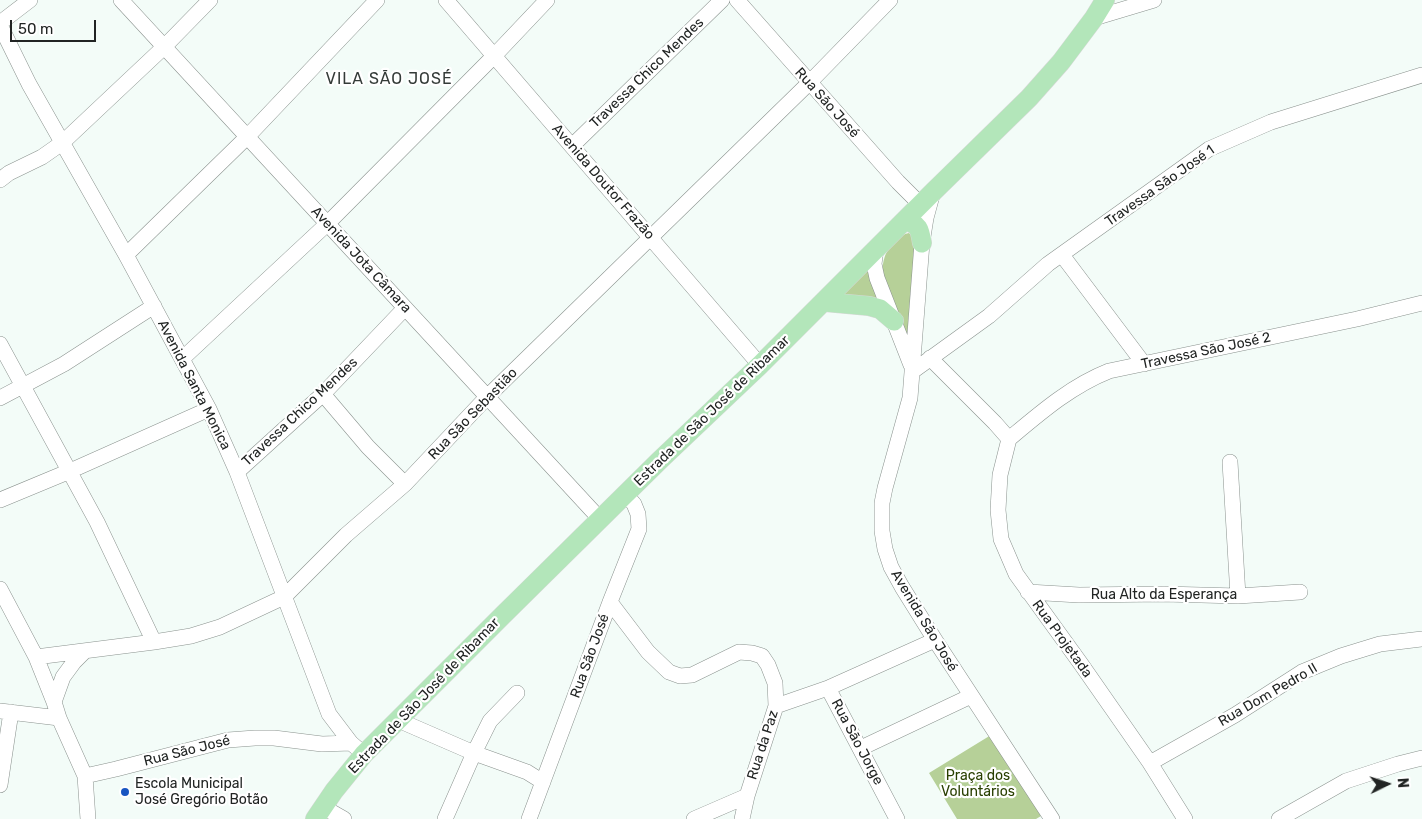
<!DOCTYPE html>
<html>
<head>
<meta charset="utf-8">
<style>
  body { margin:0 }
  #map { position:relative; width:1422px; height:819px; overflow:hidden; background:#f3fcf8; font-family:Rubik,sans-serif }
  canvas { display:block }
  .north { position:absolute; left:1362px; top:759px; width:50px; height:50px; -webkit-text-stroke:4px #fff; paint-order:stroke; rotate:86deg; font-size:14px; font-weight:700; line-height:20px; text-align:center; color:#212423 }
  .north::after { content:''; display:block; margin:auto; width:18px; height:22px; background:#212423; clip-path:polygon(50% 0,100% 100%,50% 72%,0 100%) }
  .scale { position:absolute; left:10px; top:20px; width:86px; height:22px; box-sizing:border-box; border:2px solid #212423; border-top:0; padding-left:6px; font-size:15px; line-height:18px; white-space:nowrap; color:#212423; -webkit-text-stroke:4px #fff; paint-order:stroke }
</style>
</head>
<body>
<div id="map">
<canvas width="1422" height="819"></canvas>
<div class="north">N</div>
<div class="scale">50 m</div>
</div>
<script>
const context = document.querySelector('canvas').getContext('2d');
context.lineJoin = 'round';
function paint(path, color) { context.fillStyle = color; context.fill(path, 'evenodd'); }
function trace(path, color, width, dash) { context.strokeStyle = color; context.lineWidth = width; context.lineCap = dash ? 'butt' : 'round'; context.setLineDash(dash || []); context.stroke(path); }
function label(font, color, halo, rows, align = 'center') {
  context.font = font + ' Rubik,sans-serif'; context.lineWidth = 4.5; context.setLineDash([]); context.textBaseline = 'middle'; context.strokeStyle = halo; context.fillStyle = color; for (const [text, x, y, turn = 0] of rows) {
    context.save(); context.translate(x, y); context.rotate((+turn || 0) * Math.PI / 180); context.textAlign = isNaN(turn) ? turn : align; if (halo) context.strokeText(text, 0, 0); context.fillText(text, 0, 0); context.restore();
  }
}
paint(new Path2D(`
  M 909,233 L 915,239 L 907,339 L 882,272 C 884,256 885,251 898,239 C 902,236 903,234 909,233 Z
  M 867,270 L 882,305 L 840,297 Z
  M 991,735 L 1041,816 L 1036,819 L 957,819 L 929,773 Z`), '#b6d098');
const minor = new Path2D(`
  M 121,0 L 600,519
  M 446,0 L 760,365
  M 737,0 L 898,182 L 920,204
  M 1094,18 L 1154,0
  M 0,23 L 30,0
  M 0,25 L 29,84 L 126,255 L 209,409 L 237,472 L 329,714 L 351,743 L 364,754
  M 572,146 L 722,0
  M 0,180 L 9,173 L 42,157 L 62,143 L 164,47 L 210,0
  M 933,192 L 926,218 L 922,243 L 910,398 L 885,488 L 882,503 L 882,531 L 885,549 L 891,567 L 902,587 L 935,640 L 1052,819
  M 876,249 L 874,264 L 877,278 L 911,365
  M 126,255 L 247,137 L 377,0
  M 1062,255 L 1144,364
  M 0,344 L 97,522 L 154,642
  M 930,358 L 995,423 L 1009,439
  M 182,359 L 327,224 L 494,56 L 547,0
  M 913,371 L 989,316 L 1048,264 L 1209,149 L 1271,122 L 1422,75
  M 323,394 L 368,447 L 405,484
  M 0,398 L 64,364 L 154,306
  M 1009,439 C 1040,413 1071,386 1109,371 L 1357,319 L 1422,303
  M 1009,439 L 1000,475 L 998,510 L 1001,539 L 1016,574 L 1081,664 L 1150,763 L 1185,819
  M 1230,462 L 1238,596
  M 237,472 L 323,394 L 405,308
  M 0,500 L 70,471 L 209,409
  M 0,589 L 36,657 L 54,702 L 59,718 L 85,776 L 88,819
  M 1028,592 L 1079,595 L 1164,594 L 1238,596 L 1300,592
  M 610,602 L 648,652 L 669,672 L 680,676 L 692,675 L 739,652 L 752,653 L 762,656 L 768,665 L 775,683 L 776,706 L 747,796 L 742,819
  M 36,657 L 154,642 L 191,636 L 220,627 L 284,597 L 346,535 L 405,484 L 487,397 L 809,83 L 890,0
  M 828,688 L 935,640
  M 54,702 L 63,677 L 74,662 L 85,651
  M 776,706 L 828,688 L 897,819
  M 0,711 L 59,718
  M 398,720 L 474,753 L 527,772 L 543,782
  M 861,748 L 971,696
  M 1150,763 L 1235,715 L 1302,672 L 1341,656 L 1380,644 L 1422,639
  M 85,776 L 116,769 L 228,740 L 255,738 L 274,738 L 322,744 L 351,743
  M 0,785 L 11,712
  M 323,807 L 344,819
  M 445,819 L 474,753 L 490,721 L 517,693
  M 529,819 L 610,602 L 639,529 L 638,514 L 634,504 L 626,495
  M 694,819 L 747,796
  M 1279,819 L 1346,781 L 1398,764 L 1422,758`);
const major = new Path2D(`
  M 904,221 C 919,223 920,230 922,243
  M 825,302 L 869,306 L 880,309 L 894,321
  M 315,819 L 334,791 L 364,754 L 502,616 L 660,460 L 760,365 L 933,192 L 1029,98 L 1061,62 L 1094,18 L 1105,0`);
trace(minor, '#8a928e', 16);
trace(major, '#d7d8d7', 20);
trace(minor, '#fff', 15);
trace(major, '#b3e6ba', 19);
for (const [x, y, r, color] of [
  [125,792,5,"#1855c1"]
]) { const dot = new Path2D(); dot.arc(x, y, r, 0, 2 * Math.PI); context.fillStyle = color; context.fill(dot); trace(dot, '#fff', 2); }
label('14px', '#212423', '#fff', [
  ["Travessa Chico Mendes",647,73,-44],
  ["Rua São José",827,103,48],
  ["Avenida Doutor Frazão",603,182,49],
  ["Travessa São José 1",1160,186,-35],
  ["Avenida Jota Câmara",361,260,47],
  ["Travessa São José 2",1206,351,-12],
  ["Avenida Santa Monica",194,385,63],
  ["Estrada de São José de Ribamar",712,411,-44],
  ["Travessa Chico Mendes",300,412,-43],
  ["Rua São Sebastião",473,414,-46],
  ["Rua Alto da Esperança",1164,595],
  ["Avenida São José",924,621,59],
  ["Rua Projetada",1062,639,54],
  ["Rua São José",590,656,-70],
  ["Rua Dom Pedro II",1268,695,-30],
  ["Estrada de São José de Ribamar",424,696,-46],
  ["Rua São Jorge",857,742,62],
  ["Rua da Paz",763,745,-72],
  ["Rua São José",187,751,-14]
]);
label('14px', '#293f00', '#fff', [
  ["Praça dos",978,776],
  ["Voluntários",978,792]
]);
label('14px', '#212423', '#fff', [
  ["Escola Municipal",135,784],
  ["José Gregório Botão",135,800]
], 'left');
context.letterSpacing = '1px';
label('16px', '#343b38', '#fff', [
  ["VILA SÃO JOSÉ",389,79]
]);
context.letterSpacing = '0px';
</script>
</body>
</html>
